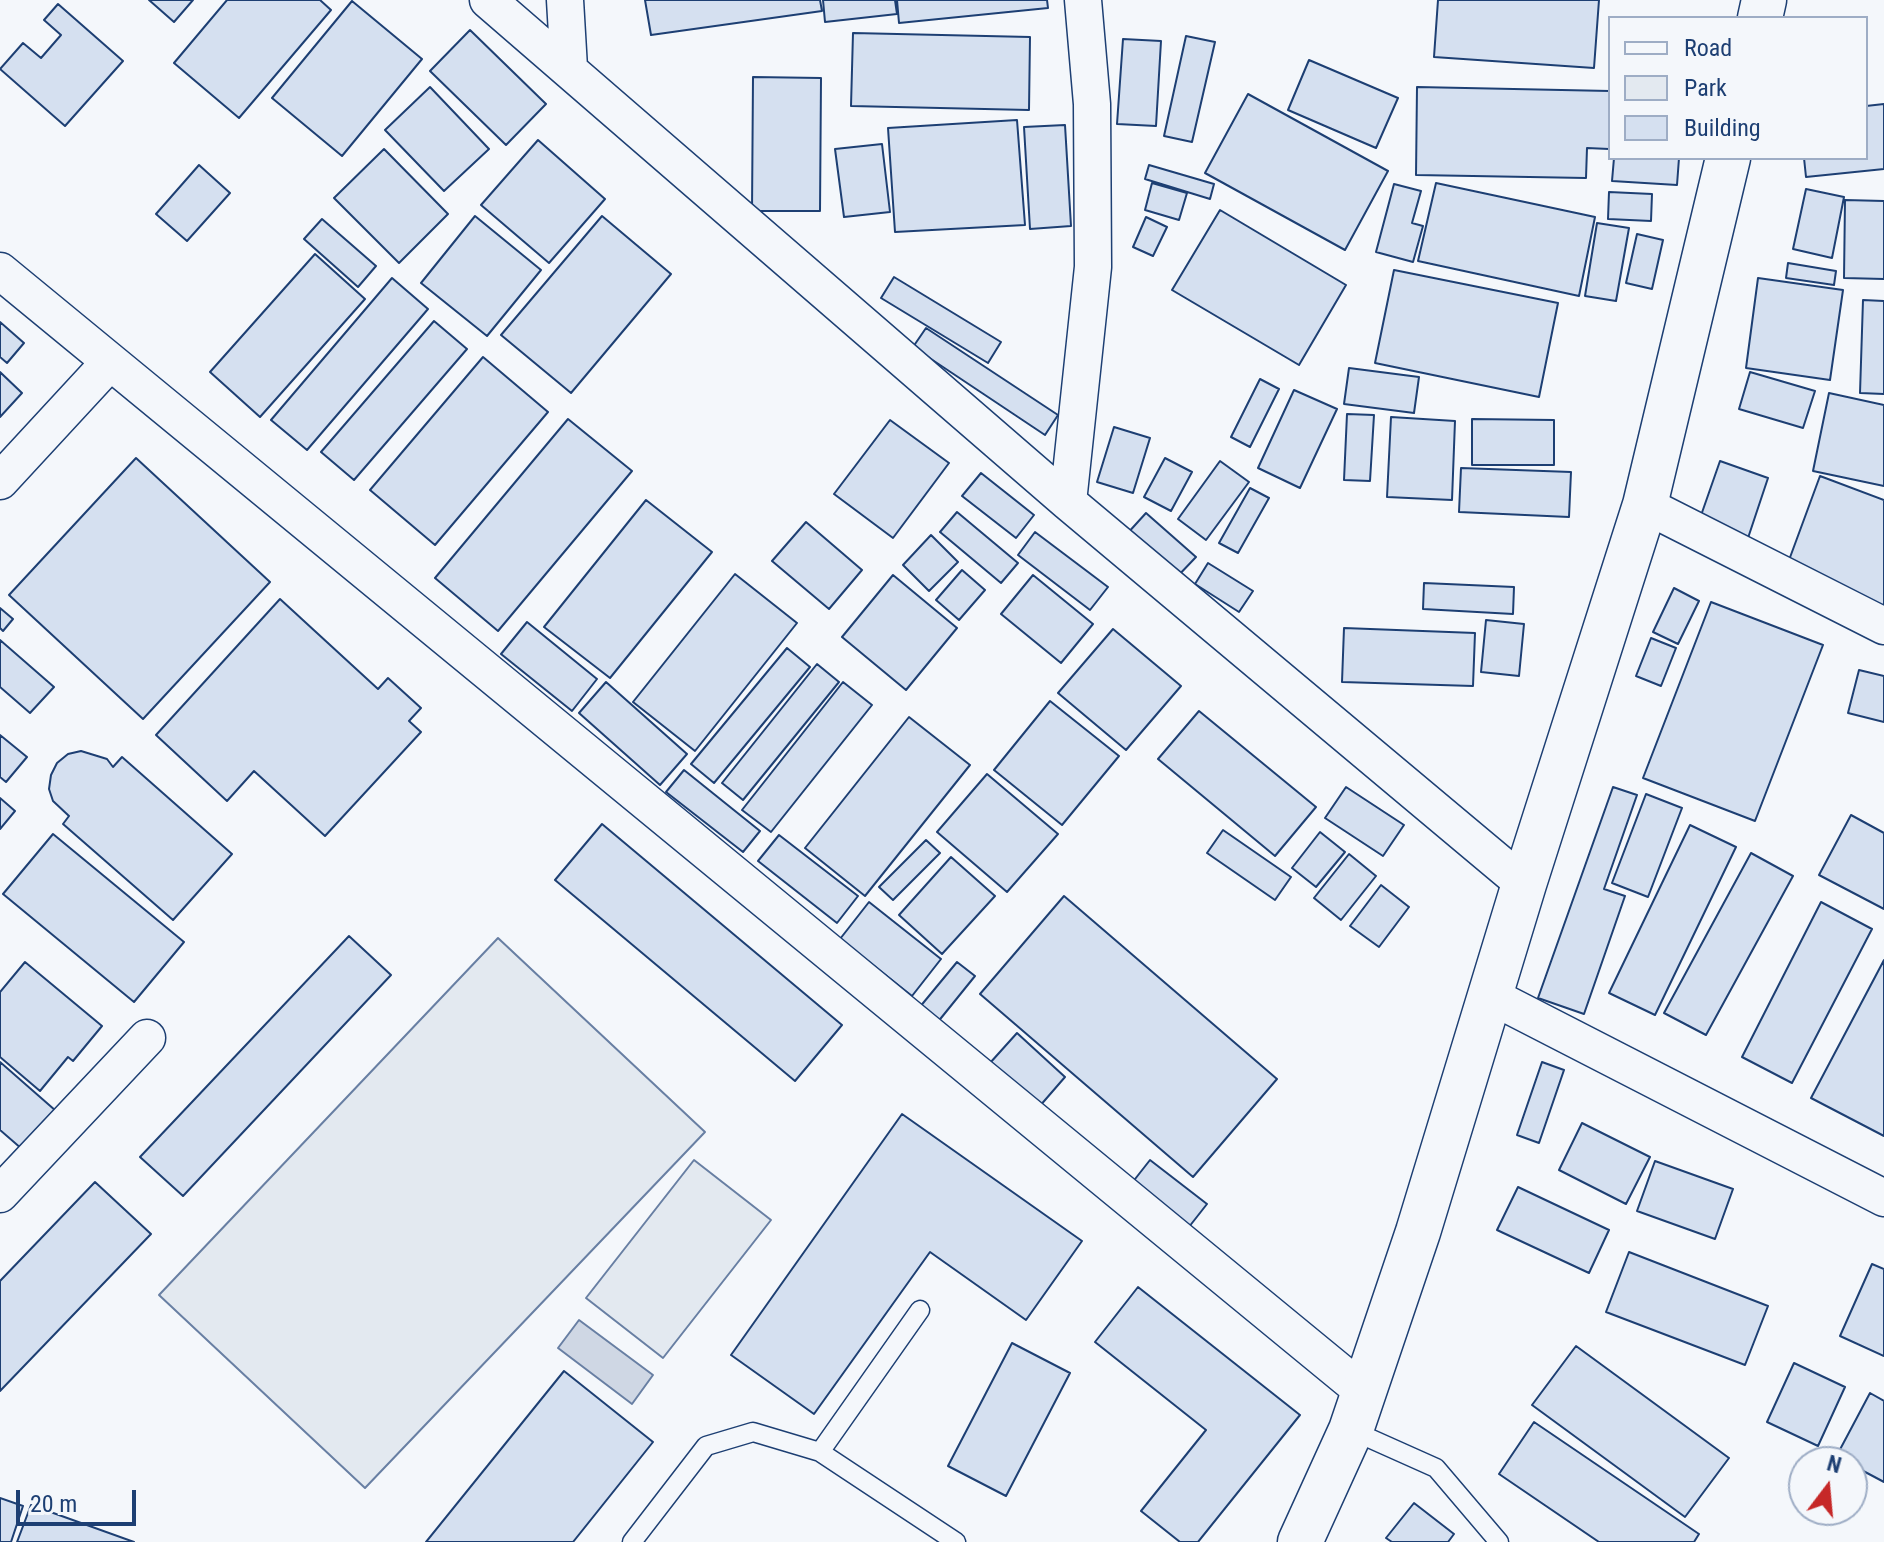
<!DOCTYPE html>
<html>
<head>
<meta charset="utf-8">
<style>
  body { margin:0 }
  #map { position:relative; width:1884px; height:1542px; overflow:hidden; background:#f4f7fb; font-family:"Roboto Condensed",sans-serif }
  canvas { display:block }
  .legend { position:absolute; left:1608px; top:16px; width:260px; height:144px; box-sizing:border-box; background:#f4f7fb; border:2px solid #9eadc5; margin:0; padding:10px 14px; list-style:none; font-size:24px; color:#1d3f73 }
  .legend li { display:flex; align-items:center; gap:16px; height:40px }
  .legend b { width:40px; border:2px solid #9eadc5 }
  .north { position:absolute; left:1788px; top:1446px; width:80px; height:80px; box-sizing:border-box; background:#f4f7fb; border:2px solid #9eadc5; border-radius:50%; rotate:16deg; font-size:22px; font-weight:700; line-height:32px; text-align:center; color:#1d3f73 }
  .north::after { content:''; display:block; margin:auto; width:28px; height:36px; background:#c62828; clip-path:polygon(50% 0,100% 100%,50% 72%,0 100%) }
  .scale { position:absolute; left:16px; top:1490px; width:120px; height:36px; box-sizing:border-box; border:4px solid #1d3f73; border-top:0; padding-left:10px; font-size:24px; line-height:28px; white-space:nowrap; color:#1d3f73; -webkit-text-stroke:6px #f4f7fb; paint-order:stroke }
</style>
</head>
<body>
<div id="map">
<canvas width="1884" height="1542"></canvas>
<ul class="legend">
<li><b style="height:10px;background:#f4f7fb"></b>Road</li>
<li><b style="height:22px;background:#e3e9f0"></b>Park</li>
<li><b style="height:22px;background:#d5e0f0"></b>Building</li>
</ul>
<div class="north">N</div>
<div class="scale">20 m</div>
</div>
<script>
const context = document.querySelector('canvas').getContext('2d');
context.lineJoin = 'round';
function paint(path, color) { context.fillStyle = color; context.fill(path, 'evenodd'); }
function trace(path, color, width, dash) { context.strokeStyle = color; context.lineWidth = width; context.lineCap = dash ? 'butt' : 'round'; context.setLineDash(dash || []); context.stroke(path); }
const green = new Path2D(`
  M 498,938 L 705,1132 L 365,1488 L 159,1295 Z
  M 694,1160 L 771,1220 L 663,1358 L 586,1298 Z`);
paint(green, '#e3e9f0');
trace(green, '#687fa3', 2);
const water = new Path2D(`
  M 579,1320 L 653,1375 L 632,1404 L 558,1348 Z`);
paint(water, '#cfd7e4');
trace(water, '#687fa3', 2);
const building = new Path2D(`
  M 149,0 L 193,0 L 174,22 Z
  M 227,0 L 320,0 L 331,10 L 239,118 L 174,63 Z
  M 645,0 L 820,0 L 822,11 L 651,35 Z
  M 823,0 L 895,0 L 897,14 L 825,22 Z
  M 897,0 L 1047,0 L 1048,8 L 899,23 Z
  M 1438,0 L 1599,0 L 1594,68 L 1434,57 Z
  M 352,1 L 422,59 L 342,156 L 272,98 Z
  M 58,4 L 123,61 L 65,126 L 0,69 L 23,43 L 41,58 L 61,35 L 44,20 Z
  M 470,30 L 546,104 L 506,145 L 430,71 Z
  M 853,33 L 1030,37 L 1029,110 L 851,106 Z
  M 1186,36 L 1215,42 L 1192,142 L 1164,136 Z
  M 1123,39 L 1161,41 L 1156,126 L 1117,124 Z
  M 1309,60 L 1398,98 L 1376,148 L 1288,110 Z
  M 753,77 L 821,78 L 820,211 L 752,211 Z
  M 430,87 L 489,149 L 444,191 L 385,130 Z
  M 1417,87 L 1610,91 L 1609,149 L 1587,148 L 1586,178 L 1416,175 Z
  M 1248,94 L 1388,171 L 1345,250 L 1205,173 Z
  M 1884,104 L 1884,169 L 1806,177 L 1804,158 L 1866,158 L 1866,106 Z
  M 1017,120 L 1025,225 L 895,232 L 888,128 Z
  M 1065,125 L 1071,226 L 1030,229 L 1024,127 Z
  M 538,140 L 605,199 L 549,263 L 481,205 Z
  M 882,144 L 890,212 L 844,217 L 835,149 Z
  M 384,149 L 448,214 L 399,263 L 334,198 Z
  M 1614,158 L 1679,158 L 1677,185 L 1612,181 Z
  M 199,165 L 230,193 L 187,241 L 156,214 Z
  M 1149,165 L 1214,184 L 1210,199 L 1145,179 Z
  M 1152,183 L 1187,193 L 1179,220 L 1145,210 Z
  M 1436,183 L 1595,217 L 1579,296 L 1418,261 Z
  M 1394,184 L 1421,191 L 1412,223 L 1423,226 L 1413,262 L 1376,252 Z
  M 1806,189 L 1844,197 L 1832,258 L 1793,249 Z
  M 1609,192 L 1652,194 L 1651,221 L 1608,219 Z
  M 1845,200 L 1884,201 L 1884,279 L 1844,278 Z
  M 1220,210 L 1346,285 L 1299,365 L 1172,290 Z
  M 475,216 L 541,270 L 487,336 L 421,283 Z
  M 602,216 L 671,274 L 571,393 L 501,335 Z
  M 1146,217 L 1167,227 L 1153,256 L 1133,247 Z
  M 322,219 L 376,266 L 358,287 L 304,239 Z
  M 1597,223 L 1629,228 L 1616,301 L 1585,296 Z
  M 1637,234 L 1663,240 L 1652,289 L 1626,283 Z
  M 315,254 L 365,299 L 260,417 L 210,372 Z
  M 1788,263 L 1836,271 L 1834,285 L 1786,278 Z
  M 1394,270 L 1558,303 L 1539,397 L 1375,363 Z
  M 894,277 L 1001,342 L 988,363 L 881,298 Z
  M 392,278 L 428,309 L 307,450 L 271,420 Z
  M 1758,278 L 1843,290 L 1830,380 L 1746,368 Z
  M 1863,300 L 1884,301 L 1884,394 L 1860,393 Z
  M 434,321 L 467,349 L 354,480 L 321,452 Z
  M 0,322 L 24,343 L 7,363 L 0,357 Z
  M 926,328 L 1058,415 L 1045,435 L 913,347 Z
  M 483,357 L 548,412 L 435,545 L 370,490 Z
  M 1349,368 L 1419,377 L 1414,413 L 1344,404 Z
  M 0,372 L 22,393 L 0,417 Z
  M 1750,372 L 1815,391 L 1803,428 L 1739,409 Z
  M 1260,379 L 1279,389 L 1250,447 L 1231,437 Z
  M 1294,390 L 1337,409 L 1300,488 L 1258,468 Z
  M 1829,393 L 1884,405 L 1884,486 L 1813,471 Z
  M 1347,414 L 1374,415 L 1370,481 L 1344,480 Z
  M 1391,417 L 1455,421 L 1452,500 L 1387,497 Z
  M 568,419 L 632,471 L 498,631 L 435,578 Z
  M 1472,419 L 1554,420 L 1554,465 L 1472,465 Z
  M 890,420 L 949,463 L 893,538 L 834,494 Z
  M 1114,427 L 1150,438 L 1133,493 L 1097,482 Z
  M 136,458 L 270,582 L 143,719 L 9,595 Z
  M 1165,458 L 1192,472 L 1171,511 L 1144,497 Z
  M 1220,461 L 1249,482 L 1206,540 L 1178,519 Z
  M 1720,461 L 1768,478 L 1747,541 L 1698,524 Z
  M 1461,468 L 1571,472 L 1569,517 L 1459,512 Z
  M 981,473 L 1034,515 L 1016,538 L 962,496 Z
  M 1820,476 L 1884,500 L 1884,608 L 1785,571 Z
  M 1250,488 L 1269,498 L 1238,553 L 1219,543 Z
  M 646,500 L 712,552 L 610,678 L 544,627 Z
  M 957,512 L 1018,563 L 1001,583 L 940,532 Z
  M 1146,513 L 1196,557 L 1175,579 L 1126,535 Z
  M 806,522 L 862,570 L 829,609 L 772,561 Z
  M 1035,532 L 1108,587 L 1090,610 L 1018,555 Z
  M 931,535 L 958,562 L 929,591 L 903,565 Z
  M 1208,563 L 1253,591 L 1239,612 L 1195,584 Z
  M 962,570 L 985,590 L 959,620 L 936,600 Z
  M 735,574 L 797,623 L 695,751 L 633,702 Z
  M 893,575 L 957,628 L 906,690 L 842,637 Z
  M 1033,575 L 1093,624 L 1061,663 L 1001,614 Z
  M 1424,583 L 1514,587 L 1513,614 L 1423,609 Z
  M 1674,588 L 1699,601 L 1678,644 L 1653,632 Z
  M 280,599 L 378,689 L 388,678 L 421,708 L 409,721 L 421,732 L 325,836 L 254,771 L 227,801 L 156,735 Z
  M 1711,602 L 1823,645 L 1755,821 L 1643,778 Z
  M 0,608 L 13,619 L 3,631 L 0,628 Z
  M 1486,620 L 1524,624 L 1519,676 L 1481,672 Z
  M 527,622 L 597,679 L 572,711 L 501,654 Z
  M 1344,628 L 1475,633 L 1473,686 L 1342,682 Z
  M 1113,629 L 1181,686 L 1126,750 L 1058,693 Z
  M 1651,638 L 1676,648 L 1661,686 L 1636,676 Z
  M 0,640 L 54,687 L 30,713 L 0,687 Z
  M 787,648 L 810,667 L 714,783 L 691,764 Z
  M 817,664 L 839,682 L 743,800 L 722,783 Z
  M 1859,670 L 1884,676 L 1884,722 L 1848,713 Z
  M 606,682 L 687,754 L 660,785 L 579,713 Z
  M 843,682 L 872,705 L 771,832 L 742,810 Z
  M 1050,701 L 1119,756 L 1062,825 L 994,770 Z
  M 1199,711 L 1316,807 L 1275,856 L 1158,759 Z
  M 909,717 L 970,765 L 865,896 L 805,848 Z
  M 0,735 L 27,757 L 6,782 L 0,777 Z
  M 81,751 L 107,759 L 113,767 L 122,757 L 232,854 L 173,920 L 63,824 L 69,816 L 53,801 L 49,789 L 51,775 L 57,763 L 68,754 Z
  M 684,770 L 760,831 L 743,852 L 666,792 Z
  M 987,774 L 1058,834 L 1007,892 L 937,832 Z
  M 1346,787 L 1404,825 L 1383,856 L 1325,818 Z
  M 1613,787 L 1637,795 L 1604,889 L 1625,896 L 1584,1014 L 1538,998 Z
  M 1646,794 L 1682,808 L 1648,897 L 1612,883 Z
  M 0,798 L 15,811 L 0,829 Z
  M 1851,815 L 1884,833 L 1884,909 L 1819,875 Z
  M 602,824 L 842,1025 L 795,1081 L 555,880 Z
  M 1690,825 L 1736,847 L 1655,1015 L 1609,993 Z
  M 1223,830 L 1291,877 L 1275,900 L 1207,853 Z
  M 1320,832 L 1345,852 L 1316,887 L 1292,868 Z
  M 53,834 L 184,942 L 134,1002 L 3,894 Z
  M 779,835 L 858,896 L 837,923 L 758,861 Z
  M 926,840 L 940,853 L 893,900 L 879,887 Z
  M 1751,853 L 1793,876 L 1706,1035 L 1664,1013 Z
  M 1349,854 L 1376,876 L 1341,920 L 1314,898 Z
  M 951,857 L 995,896 L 942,954 L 899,915 Z
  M 1381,885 L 1409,907 L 1379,947 L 1350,926 Z
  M 1064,896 L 1277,1079 L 1193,1177 L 980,994 Z
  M 869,902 L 941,959 L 912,996 L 840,939 Z
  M 1821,902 L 1872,929 L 1792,1083 L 1742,1057 Z
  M 349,936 L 391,975 L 183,1196 L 140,1157 Z
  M 1884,960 L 1884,1136 L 1811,1098 Z
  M 25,962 L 102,1026 L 73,1061 L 68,1057 L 40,1091 L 0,1057 L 0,992 Z
  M 957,962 L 975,976 L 937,1023 L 919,1008 Z
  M 1017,1033 L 1065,1077 L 1039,1107 L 990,1063 Z
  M 0,1062 L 64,1118 L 30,1156 L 0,1130 Z
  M 1542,1062 L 1564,1070 L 1539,1143 L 1517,1135 Z
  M 902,1114 L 1082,1241 L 1026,1320 L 930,1252 L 814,1414 L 731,1355 Z
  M 1582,1123 L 1650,1157 L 1626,1204 L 1559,1170 Z
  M 1150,1160 L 1207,1204 L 1185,1232 L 1128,1188 Z
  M 1655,1161 L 1733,1189 L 1715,1239 L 1637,1211 Z
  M 95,1182 L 151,1234 L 0,1391 L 0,1281 Z
  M 1518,1187 L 1609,1230 L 1589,1273 L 1497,1230 Z
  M 1629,1252 L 1768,1306 L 1745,1365 L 1606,1312 Z
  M 1872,1264 L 1884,1269 L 1884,1356 L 1840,1336 Z
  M 1138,1287 L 1300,1415 L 1198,1542 L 1180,1542 L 1141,1511 L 1206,1430 L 1095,1342 Z
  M 1012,1343 L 1070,1373 L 1006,1496 L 948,1466 Z
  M 1576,1346 L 1729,1458 L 1685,1517 L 1532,1405 Z
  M 1794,1363 L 1845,1387 L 1818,1446 L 1767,1422 Z
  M 564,1371 L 653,1442 L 573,1542 L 426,1542 Z
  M 1870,1393 L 1884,1401 L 1884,1482 L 1852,1465 L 1852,1462 L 1836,1457 Z
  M 1534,1422 L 1699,1534 L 1694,1542 L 1599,1542 L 1499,1474 Z
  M 0,1498 L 23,1506 L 11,1542 L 0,1542 Z
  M 1414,1503 L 1454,1534 L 1448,1542 L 1392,1542 L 1386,1538 Z
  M 31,1505 L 134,1542 L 17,1542 Z`);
paint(building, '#d5e0f0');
trace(building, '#1d3f73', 2);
const lane = new Path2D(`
  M 1351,1430 L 1436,1468 L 1499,1542
  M 820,1452 L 920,1310
  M 632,1542 L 706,1446 L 753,1432 L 820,1452 L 956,1542`);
const street = new Path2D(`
  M 488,0 L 1068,502 L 1524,884
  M 565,0 L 569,68
  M 0,271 L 1364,1392
  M 0,481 L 109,363
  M 1068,502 L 1093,267 L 1092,104 L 1083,0
  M 1645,505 L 1884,626
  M 1489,995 L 1884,1198
  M 0,1194 L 147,1038`);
const secondary = new Path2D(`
  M 1760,18 L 1764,0
  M 1300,1542 L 1351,1430 L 1418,1232 L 1524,884 L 1645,505 L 1728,158`);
trace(lane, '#1d3f73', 21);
trace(street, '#1d3f73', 39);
trace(secondary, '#1d3f73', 47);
trace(lane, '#f4f7fb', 18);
trace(street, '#f4f7fb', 36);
trace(secondary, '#f4f7fb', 44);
</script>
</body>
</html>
